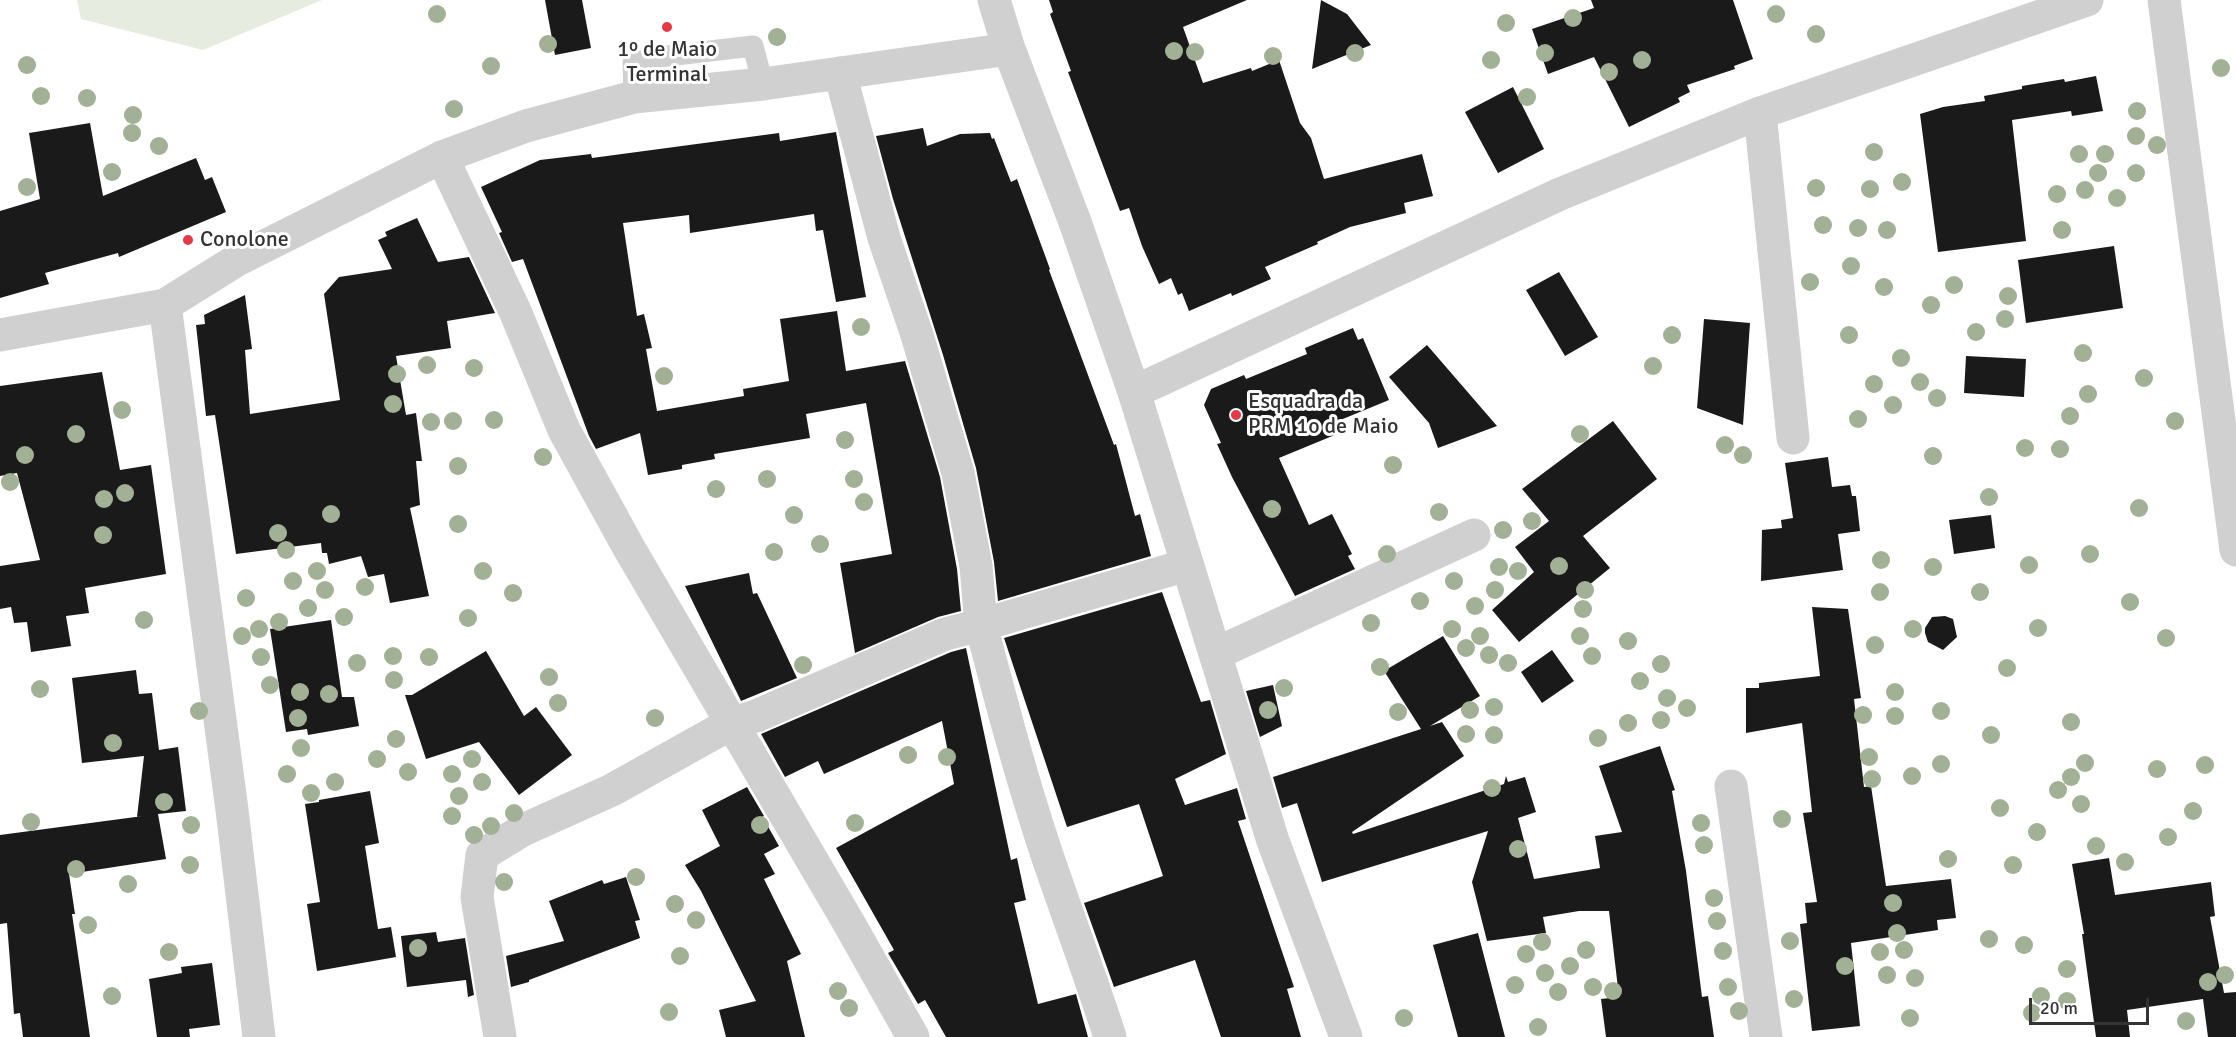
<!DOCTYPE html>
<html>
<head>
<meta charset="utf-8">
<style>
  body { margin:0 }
  #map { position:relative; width:2236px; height:1037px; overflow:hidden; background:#fff; font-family:Signika,sans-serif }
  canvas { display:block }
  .scale { position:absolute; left:2029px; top:998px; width:120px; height:27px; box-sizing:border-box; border:3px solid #333; border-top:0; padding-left:8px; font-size:18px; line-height:21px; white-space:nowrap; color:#333; -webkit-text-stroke:4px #fff; paint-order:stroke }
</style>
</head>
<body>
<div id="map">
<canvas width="2236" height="1037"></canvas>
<div class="scale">20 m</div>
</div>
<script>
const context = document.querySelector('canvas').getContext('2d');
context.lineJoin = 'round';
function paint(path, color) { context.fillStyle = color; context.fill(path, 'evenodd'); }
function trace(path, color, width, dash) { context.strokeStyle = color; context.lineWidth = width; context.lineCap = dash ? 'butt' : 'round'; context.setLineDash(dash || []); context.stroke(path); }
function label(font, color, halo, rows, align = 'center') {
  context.font = font + ' Signika,sans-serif'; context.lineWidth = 6; context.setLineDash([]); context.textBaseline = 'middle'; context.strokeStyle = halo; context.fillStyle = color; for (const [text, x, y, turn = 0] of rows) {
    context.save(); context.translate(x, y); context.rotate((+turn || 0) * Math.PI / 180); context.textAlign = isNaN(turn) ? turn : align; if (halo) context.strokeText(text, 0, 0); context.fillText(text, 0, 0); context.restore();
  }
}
paint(new Path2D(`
  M 77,0 L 322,0 L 203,50 L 81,19 Z`), '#e6ecdf');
paint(new Path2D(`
  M 545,0 L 582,0 L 591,48 L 555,55 Z
  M 1049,0 L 1247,0 L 1183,27 L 1203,83 L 1251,68 L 1252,71 L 1279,60 L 1300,123 L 1311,138 L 1324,179 L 1422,154 L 1433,196 L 1404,203 L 1406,213 L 1350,227 L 1317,242 L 1318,244 L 1265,267 L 1271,279 L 1232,296 L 1231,293 L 1189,311 L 1182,293 L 1178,295 L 1171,278 L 1159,284 L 1142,246 L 1129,208 L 1120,211 L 1068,72 L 1071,71 L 1050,14 L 1053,12 Z
  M 1321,0 L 1347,14 L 1371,45 L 1312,69 Z
  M 1591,0 L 1733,0 L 1753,59 L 1734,66 L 1735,69 L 1687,85 L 1690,92 L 1678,98 L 1680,102 L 1629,127 L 1594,57 L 1548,74 L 1532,29 L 1594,8 Z
  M 2096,76 L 2103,111 L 2072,116 L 2071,111 L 2012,120 L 2026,241 L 1938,252 L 1920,114 L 1943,107 L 1985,101 L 1984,96 L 2022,89 L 2022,86 L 2064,79 L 2065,82 Z
  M 1513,87 L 1544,149 L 1498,173 L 1465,112 Z
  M 90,123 L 103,196 L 196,158 L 205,180 L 212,177 L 226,212 L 119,257 L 118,253 L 45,273 L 49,284 L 0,298 L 0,211 L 40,199 L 29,133 Z
  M 923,128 L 927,146 L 960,134 L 990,133 L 992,139 L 994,138 L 1011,182 L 1017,179 L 1050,269 L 1049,270 L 1114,445 L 1116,444 L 1135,516 L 1140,514 L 1151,556 L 998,601 L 994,562 L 976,468 L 943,355 L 893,199 L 876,136 Z
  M 836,132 L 866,297 L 836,302 L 823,230 L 816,231 L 814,214 L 690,233 L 689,215 L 623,223 L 637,316 L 644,314 L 652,348 L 646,349 L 657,411 L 744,396 L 743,389 L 789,381 L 780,319 L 837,311 L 846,371 L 905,361 L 940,477 L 957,569 L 961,611 L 938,617 L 855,653 L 840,563 L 892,554 L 866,403 L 806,414 L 810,438 L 714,454 L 715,459 L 682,465 L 682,469 L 648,475 L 640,433 L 596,449 L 589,436 L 523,259 L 512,262 L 499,233 L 502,232 L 481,187 L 540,160 L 591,154 L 592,158 L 779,133 L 780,141 Z
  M 417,218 L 438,262 L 469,257 L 495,313 L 447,321 L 451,348 L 396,356 L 406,415 L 416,413 L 422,461 L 416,461 L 420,505 L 410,508 L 429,596 L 390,603 L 384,574 L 368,577 L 361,556 L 329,564 L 327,553 L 322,553 L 321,543 L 236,554 L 215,415 L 206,416 L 196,325 L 205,324 L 204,315 L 245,295 L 252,349 L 245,350 L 250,414 L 340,400 L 324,294 L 339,277 L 392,269 L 378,240 L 387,236 L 385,232 Z
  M 2114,246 L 2123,308 L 2026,323 L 2018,260 Z
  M 1559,272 L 1598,337 L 1565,356 L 1526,290 Z
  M 1704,319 L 1750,323 L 1743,425 L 1697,408 Z
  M 1353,328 L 1358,340 L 1363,338 L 1389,400 L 1338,421 L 1342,432 L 1279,458 L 1309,525 L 1332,514 L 1352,554 L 1348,556 L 1355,569 L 1295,596 L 1232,477 L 1217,444 L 1221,443 L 1204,405 L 1211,389 L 1244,375 L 1246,379 L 1307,354 L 1305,348 Z
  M 1427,345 L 1497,426 L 1438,448 L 1429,423 L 1389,377 Z
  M 1966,356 L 2026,359 L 2024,397 L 1964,393 Z
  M 102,372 L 120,470 L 151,465 L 166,574 L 85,588 L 89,613 L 66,616 L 71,646 L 31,652 L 27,622 L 14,623 L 11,607 L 0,609 L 0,566 L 40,560 L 17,473 L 0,476 L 0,386 Z
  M 1613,421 L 1657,479 L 1583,536 L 1610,568 L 1519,642 L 1492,610 L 1534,572 L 1515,547 L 1549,521 L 1522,489 Z
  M 1828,457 L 1832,487 L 1850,485 L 1852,496 L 1856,496 L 1860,531 L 1838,534 L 1843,570 L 1761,581 L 1762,530 L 1782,528 L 1781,520 L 1793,518 L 1785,463 Z
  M 1991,515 L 1995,548 L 1954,554 L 1949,520 Z
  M 749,573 L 753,594 L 757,593 L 797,678 L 741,701 L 685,586 Z
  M 1162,592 L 1201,702 L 1210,700 L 1226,754 L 1175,779 L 1185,805 L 1237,788 L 1246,819 L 1238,821 L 1294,987 L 1287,989 L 1301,1037 L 1221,1037 L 1195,960 L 1114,987 L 1084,903 L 1163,876 L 1139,804 L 1067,827 L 1004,638 Z
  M 1812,607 L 1848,609 L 1861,698 L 1854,699 L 1864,787 L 1871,786 L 1886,886 L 1951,879 L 1956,918 L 1937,920 L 1938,930 L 1851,943 L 1860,1026 L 1812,1031 L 1800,924 L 1807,923 L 1805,903 L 1817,902 L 1803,813 L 1812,812 L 1802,723 L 1746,733 L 1746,688 L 1759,688 L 1759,683 L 1820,676 Z
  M 1945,616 L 1953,619 L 1957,637 L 1943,650 L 1928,642 L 1925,633 L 1925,628 L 1932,617 Z
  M 331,620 L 342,697 L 354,697 L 359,726 L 308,735 L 307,729 L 286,732 L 270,629 Z
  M 1443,636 L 1480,696 L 1430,726 L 1442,722 L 1464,756 L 1352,832 L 1353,834 L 1504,784 L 1506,776 L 1508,782 L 1525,777 L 1536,812 L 1518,818 L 1534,879 L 1600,868 L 1595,836 L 1622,832 L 1599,766 L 1660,746 L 1675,790 L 1672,791 L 1686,871 L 1702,997 L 1708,996 L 1714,1037 L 1606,1037 L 1601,999 L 1619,997 L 1609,911 L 1579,911 L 1543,917 L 1546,933 L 1487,941 L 1472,882 L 1488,831 L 1322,882 L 1297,803 L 1282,808 L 1273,777 L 1421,729 L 1384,671 Z
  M 966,648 L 1011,860 L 1017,858 L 1026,900 L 1014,903 L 1038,1004 L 1076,994 L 1088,1037 L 946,1037 L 925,1000 L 918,1004 L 888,953 L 894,950 L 836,848 L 954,784 L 942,721 L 824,774 L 818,761 L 785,777 L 761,734 L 951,652 Z
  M 1552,650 L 1574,681 L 1542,703 L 1521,672 Z
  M 486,651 L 524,716 L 536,707 L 572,755 L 519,795 L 479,742 L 426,759 L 405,695 L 412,695 Z
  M 136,670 L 139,694 L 152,693 L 159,750 L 178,747 L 186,811 L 158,814 L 166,859 L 69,874 L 75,914 L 72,914 L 90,1037 L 23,1037 L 20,1013 L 14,1014 L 7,923 L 0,924 L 0,835 L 143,816 L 137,817 L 144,756 L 82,763 L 72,678 Z
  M 1273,685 L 1282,726 L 1260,737 L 1246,691 Z
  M 747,787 L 764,816 L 752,822 L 755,828 L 766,823 L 779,846 L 764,854 L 775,874 L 764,879 L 801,954 L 787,961 L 805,1037 L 726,1037 L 719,1010 L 756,1001 L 701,891 L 685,865 L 720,846 L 702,810 Z
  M 370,791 L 379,843 L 365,846 L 378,929 L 391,927 L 396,957 L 317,971 L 307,904 L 320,902 L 305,804 L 319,802 L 319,800 Z
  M 2109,858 L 2115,895 L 2211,882 L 2215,916 L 2210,917 L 2224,993 L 2236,992 L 2236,1037 L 2208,1037 L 2203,999 L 2127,1010 L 2130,1037 L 2096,1037 L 2082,934 L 2084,934 L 2072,864 Z
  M 626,877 L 640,920 L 635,921 L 640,938 L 529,980 L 529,982 L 511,987 L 506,956 L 564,941 L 549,901 L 602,880 L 604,884 Z
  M 436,932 L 438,942 L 465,938 L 474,995 L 468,997 L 466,980 L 407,987 L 401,936 Z
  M 1478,933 L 1505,1037 L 1458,1037 L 1433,945 Z
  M 212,963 L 220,1025 L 189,1029 L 190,1037 L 157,1037 L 149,979 L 182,973 L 181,967 Z`), '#1a1a1a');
trace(new Path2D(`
  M 634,97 L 633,63 L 659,57 L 753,46 L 763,84`), '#d0d0d0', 21);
trace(new Path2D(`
  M 2164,0 L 2236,550
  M 840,73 L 884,238 L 917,335 L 958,473 L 976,566 L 981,625 L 1187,565
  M 1760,113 L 1793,438
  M 442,157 L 515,311 L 564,430 L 629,548 L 850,925 L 913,1037
  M 1134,392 L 1273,841 L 1346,1037
  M 1215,654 L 1474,535
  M 1731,786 L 1766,1037
  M 500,1037 L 477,897 L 482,855 L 523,830 L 612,790 L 732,723 L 756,716 L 945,634 L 981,625 C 1001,701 1021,777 1046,852 C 1067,914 1090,975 1110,1037`), '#d0d0d0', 33);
trace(new Path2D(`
  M 994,0 L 1009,49 L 1075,222 L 1134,392 L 1560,194 L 1760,113 L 2087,0
  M 165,305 L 232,810 L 259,1037
  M 0,335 L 165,305 L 237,260 L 442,157 L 526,126 L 634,97 L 763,84 L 1009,49`), '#d0d0d0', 33);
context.fillStyle = '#a2b095';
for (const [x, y] of [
  [437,14],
  [1776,14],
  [1573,18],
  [1506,23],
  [1816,34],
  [777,37],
  [548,44],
  [1174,51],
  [1195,52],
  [1355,53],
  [1545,53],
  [1273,56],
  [1491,60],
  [1642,60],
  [27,65],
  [491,66],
  [2221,68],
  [1609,72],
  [41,96],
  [1527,97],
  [87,98],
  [454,109],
  [2137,111],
  [133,115],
  [132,133],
  [2136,136],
  [2157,145],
  [159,146],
  [1874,152],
  [2079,154],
  [2105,154],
  [112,172],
  [2098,173],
  [2136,173],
  [1902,182],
  [27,187],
  [1816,188],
  [1870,189],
  [2085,190],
  [2057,194],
  [2117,198],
  [1823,225],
  [1858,228],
  [1887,230],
  [2062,230],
  [1851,266],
  [1810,282],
  [1954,285],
  [1884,287],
  [2008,296],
  [1931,305],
  [2005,319],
  [861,327],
  [1976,332],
  [1672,335],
  [1849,335],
  [2083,353],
  [1901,358],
  [427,365],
  [1653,366],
  [474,368],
  [397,374],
  [664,376],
  [2144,378],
  [1920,382],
  [1874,384],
  [2088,394],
  [1937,398],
  [393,404],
  [1893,405],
  [122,410],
  [2070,416],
  [1858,419],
  [494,420],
  [453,421],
  [2175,421],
  [431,422],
  [76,434],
  [1580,434],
  [845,440],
  [1725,445],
  [2025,448],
  [2060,449],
  [25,455],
  [1743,455],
  [1933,456],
  [543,457],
  [1393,465],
  [458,466],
  [767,479],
  [854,479],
  [10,482],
  [716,489],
  [125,493],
  [1989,497],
  [104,499],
  [864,502],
  [2139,508],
  [1272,509],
  [1439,512],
  [331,514],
  [794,515],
  [1532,521],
  [458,524],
  [1503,530],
  [278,533],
  [103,535],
  [820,544],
  [286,550],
  [774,552],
  [1387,554],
  [2090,554],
  [1881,560],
  [2029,565],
  [1559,566],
  [1499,567],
  [1933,567],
  [317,571],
  [483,571],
  [1518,571],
  [293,581],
  [1454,581],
  [365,587],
  [325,590],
  [1495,590],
  [1585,590],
  [1880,592],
  [1980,592],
  [513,593],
  [246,598],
  [1420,601],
  [2130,602],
  [1475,606],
  [308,608],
  [1583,609],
  [344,617],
  [468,618],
  [144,620],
  [279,622],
  [1371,623],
  [2038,628],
  [259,629],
  [1452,629],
  [1913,629],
  [242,636],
  [1480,636],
  [1580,636],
  [2166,638],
  [1628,641],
  [1875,645],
  [1466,648],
  [1489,655],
  [393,656],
  [1592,656],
  [261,657],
  [429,657],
  [357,663],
  [1508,663],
  [1661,664],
  [803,665],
  [1380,667],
  [2007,668],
  [549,677],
  [394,680],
  [1640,681],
  [270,685],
  [1284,688],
  [40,689],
  [300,692],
  [1895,692],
  [329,694],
  [1667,698],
  [558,703],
  [1494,707],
  [1687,708],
  [1268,710],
  [1470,710],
  [199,711],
  [1941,711],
  [1398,712],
  [1863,715],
  [1895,716],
  [298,718],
  [655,718],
  [1661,720],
  [2071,722],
  [1628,723],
  [1466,734],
  [1494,735],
  [1991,735],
  [1598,738],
  [396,739],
  [113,743],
  [301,748],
  [908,755],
  [947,757],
  [1869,757],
  [377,759],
  [472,759],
  [2085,763],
  [1941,764],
  [2205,765],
  [2157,769],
  [408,772],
  [287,774],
  [452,774],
  [1912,776],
  [2071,777],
  [1872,779],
  [335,782],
  [482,782],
  [1492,788],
  [2058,790],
  [311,793],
  [459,796],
  [164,802],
  [2081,804],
  [2000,808],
  [2193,811],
  [514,813],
  [452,816],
  [1782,819],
  [31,822],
  [855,823],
  [1701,823],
  [191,825],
  [760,825],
  [491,826],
  [2037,832],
  [474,835],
  [2168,837],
  [1704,845],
  [2096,846],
  [1518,849],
  [1948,859],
  [2125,862],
  [190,865],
  [2013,865],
  [76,869],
  [636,877],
  [504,882],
  [128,884],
  [1714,898],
  [1893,903],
  [675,904],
  [696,920],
  [1717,921],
  [88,925],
  [1897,933],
  [1989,939],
  [1790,941],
  [1542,942],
  [2024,945],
  [418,948],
  [1586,950],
  [1904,950],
  [1723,951],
  [169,952],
  [1880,952],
  [1526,954],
  [680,956],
  [1570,966],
  [1845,966],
  [2067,969],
  [1545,973],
  [1887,975],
  [2225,975],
  [1915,978],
  [2208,982],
  [1515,985],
  [1593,987],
  [1728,987],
  [838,991],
  [1613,991],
  [1558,992],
  [112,996],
  [2041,996],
  [1794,999],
  [2067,1001],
  [849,1008],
  [1739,1011],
  [669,1012],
  [2032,1013],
  [1404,1018],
  [1910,1018],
  [2186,1021],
  [1538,1027]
]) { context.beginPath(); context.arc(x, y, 9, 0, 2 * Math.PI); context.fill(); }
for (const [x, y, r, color] of [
  [667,27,6,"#e63946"],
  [188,240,6,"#e63946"],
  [1236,415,6,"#e63946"]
]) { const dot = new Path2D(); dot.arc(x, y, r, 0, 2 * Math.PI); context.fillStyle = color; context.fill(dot); trace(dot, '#fff', 2); }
label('22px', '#333', '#fff', [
  ["1º de Maio",667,50,"center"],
  ["Terminal",667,75,"center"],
  ["Conolone",200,240],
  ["Esquadra da",1248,402],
  ["PRM 1o de Maio",1248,427]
], 'left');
</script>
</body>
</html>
